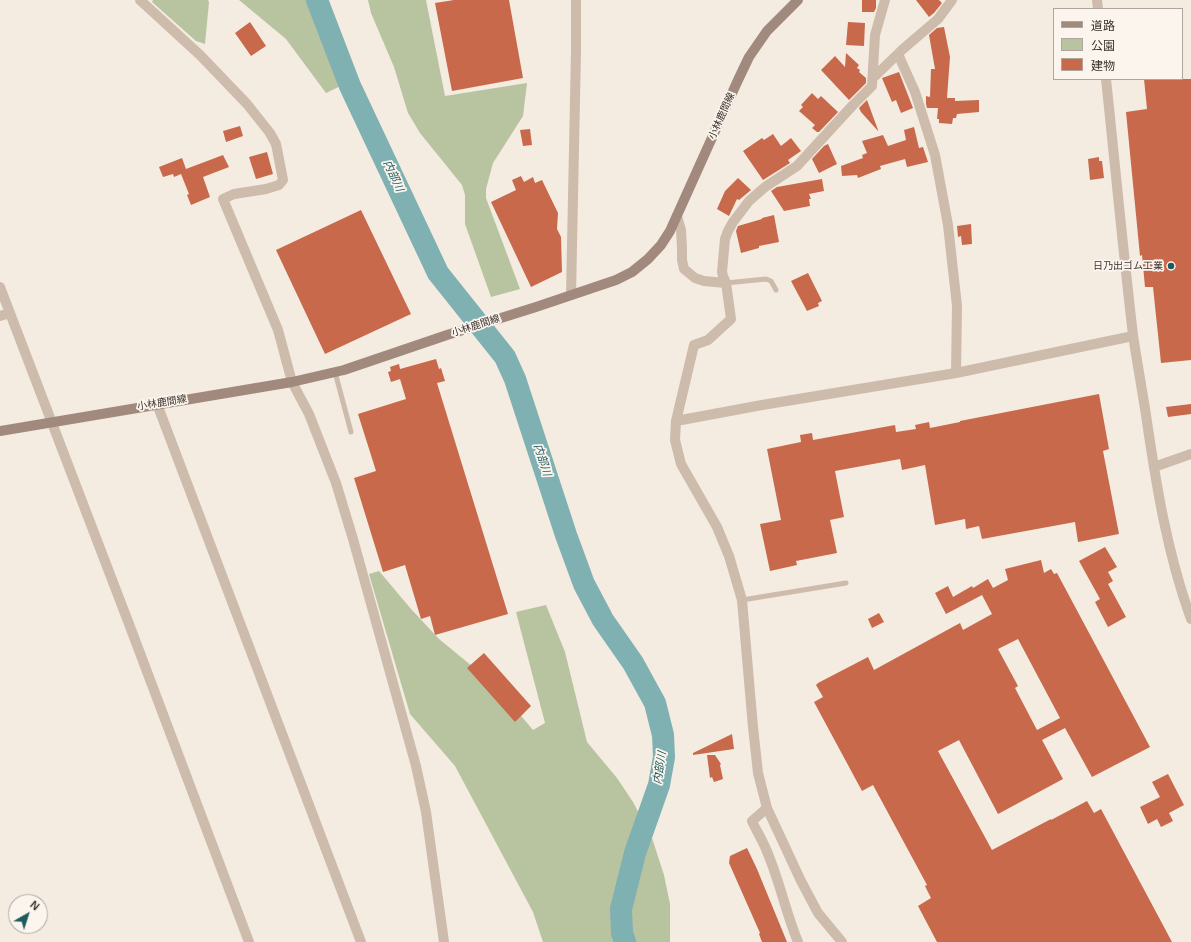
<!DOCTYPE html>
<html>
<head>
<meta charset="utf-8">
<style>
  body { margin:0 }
  #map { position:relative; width:1191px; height:942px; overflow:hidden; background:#f4ebe1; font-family:Arial,"Noto Sans JP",sans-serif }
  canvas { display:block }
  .legend { position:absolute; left:1053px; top:8px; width:130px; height:72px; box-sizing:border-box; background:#fbf5ee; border:1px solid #aea6a0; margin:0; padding:5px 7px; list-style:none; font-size:12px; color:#3b302b }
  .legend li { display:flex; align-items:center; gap:8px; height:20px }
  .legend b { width:20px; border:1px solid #aea6a0 }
  .north { position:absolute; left:8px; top:894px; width:40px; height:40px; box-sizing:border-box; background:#fbf5ee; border:1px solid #aea6a0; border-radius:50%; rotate:39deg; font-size:11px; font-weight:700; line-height:16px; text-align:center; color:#3b302b }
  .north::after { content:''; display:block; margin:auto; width:14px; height:18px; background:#1f5a5e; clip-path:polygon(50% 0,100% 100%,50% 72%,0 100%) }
</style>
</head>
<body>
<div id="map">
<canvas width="1191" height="942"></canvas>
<ul class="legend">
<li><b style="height:5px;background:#a18a7d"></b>道路</li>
<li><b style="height:11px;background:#b8c4a0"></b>公園</li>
<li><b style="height:11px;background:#c8694b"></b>建物</li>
</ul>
<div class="north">N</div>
</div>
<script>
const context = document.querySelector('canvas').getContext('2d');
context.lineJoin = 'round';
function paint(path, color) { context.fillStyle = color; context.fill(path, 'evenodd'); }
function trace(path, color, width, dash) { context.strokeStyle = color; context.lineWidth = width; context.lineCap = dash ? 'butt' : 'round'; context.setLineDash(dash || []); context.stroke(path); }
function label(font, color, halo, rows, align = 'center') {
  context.font = font + ' Arial,"Noto Sans JP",sans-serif'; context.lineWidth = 3.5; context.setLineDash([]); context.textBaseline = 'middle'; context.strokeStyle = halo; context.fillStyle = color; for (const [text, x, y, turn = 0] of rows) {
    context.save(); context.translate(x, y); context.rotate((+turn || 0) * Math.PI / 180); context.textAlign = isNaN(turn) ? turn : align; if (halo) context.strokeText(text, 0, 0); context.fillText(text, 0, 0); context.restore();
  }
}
paint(new Path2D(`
  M 153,0 L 208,0 L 209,2 L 205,44 L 196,41 L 152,2 Z
  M 239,0 L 316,0 L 349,82 L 326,93 L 286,39 Z
  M 368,0 L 426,0 L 445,96 L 527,83 L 523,116 L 493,163 L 486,189 L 486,198 L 520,289 L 491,297 L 465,224 L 465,195 L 462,185 L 420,133 L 408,113 L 394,67 L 371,13 Z
  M 379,571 L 411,609 L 439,639 L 495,685 L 533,730 L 545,723 L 516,612 L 546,605 L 565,652 L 587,742 L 617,778 L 633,802 L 652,838 L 664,875 L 670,904 L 670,942 L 543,942 L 533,912 L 455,766 L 410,714 L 369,574 Z`), '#b8c4a0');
trace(new Path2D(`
  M 317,0 L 350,86 L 438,273 L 505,357 L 515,379 L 566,535 L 584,584 L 603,620 L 633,663 L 655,703 L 663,735 L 664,757 L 659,785 L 635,853 L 621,909 L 622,933 L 625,942`), '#7fb0b2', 22);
paint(new Path2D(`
  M 454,0 L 509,0 L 523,78 L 452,91 L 435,3 Z
  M 862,0 L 876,0 L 876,8 L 874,12 L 862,12 Z
  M 916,0 L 939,0 L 942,3 L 934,13 L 929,17 Z
  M 250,22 L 266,46 L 251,56 L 235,33 Z
  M 848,22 L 865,23 L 864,46 L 846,45 Z
  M 944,27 L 950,57 L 947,98 L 955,98 L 955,101 L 979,100 L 979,112 L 957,114 L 956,118 L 953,118 L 952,124 L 939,123 L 939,119 L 937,119 L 938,108 L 927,108 L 926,104 L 926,96 L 930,97 L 931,69 L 935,69 L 929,35 L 937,28 Z
  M 846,53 L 859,65 L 857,68 L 860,70 L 859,72 L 866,78 L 866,83 L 849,100 L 821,70 L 835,56 L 845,67 Z
  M 899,72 L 913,108 L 901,113 L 896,100 L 892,102 L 882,78 Z
  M 1144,79 L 1191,79 L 1191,360 L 1161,363 L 1153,287 L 1145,287 L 1142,255 L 1140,256 L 1126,112 L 1147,109 Z
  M 812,93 L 818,99 L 821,96 L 838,112 L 819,132 L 817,132 L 812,128 L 815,125 L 799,111 L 803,107 L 801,105 Z
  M 867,100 L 878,130 L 878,131 L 861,112 L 859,108 Z
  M 240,126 L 243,136 L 226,142 L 223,131 Z
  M 914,127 L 919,148 L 923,147 L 928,162 L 907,167 L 905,159 L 880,166 L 881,169 L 858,178 L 857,175 L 842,176 L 841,166 L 863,158 L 862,155 L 867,153 L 862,141 L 883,135 L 888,146 L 906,140 L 904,130 Z
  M 530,129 L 532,145 L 523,146 L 520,130 Z
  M 773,134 L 781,146 L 791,138 L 801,151 L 788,160 L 790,163 L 763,180 L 743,151 L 762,138 L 764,140 Z
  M 828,144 L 837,164 L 819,173 L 812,159 L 824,146 Z
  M 267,152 L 273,174 L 256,179 L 249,157 Z
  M 223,155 L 229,167 L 203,177 L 210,197 L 191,205 L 187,195 L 189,194 L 181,174 L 174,177 L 173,174 L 163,177 L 159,167 L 182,158 L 186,169 Z
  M 1099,157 L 1099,161 L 1102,161 L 1104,178 L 1090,180 L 1088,159 Z
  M 521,176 L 524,182 L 533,177 L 535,183 L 542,180 L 558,213 L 557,229 L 561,237 L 562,272 L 531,287 L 491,202 L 516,190 L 512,180 Z
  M 738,178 L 751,190 L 739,200 L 737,199 L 729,216 L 717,209 L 725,191 Z
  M 822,179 L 824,191 L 809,194 L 811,199 L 809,199 L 810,206 L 784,211 L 771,191 L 777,187 Z
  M 361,210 L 411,314 L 325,354 L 276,250 Z
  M 774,215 L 779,242 L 759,246 L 759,248 L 741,253 L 736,231 L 738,226 L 762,219 L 762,218 Z
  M 971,224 L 972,244 L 962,245 L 961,236 L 958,237 L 957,226 Z
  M 808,273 L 822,301 L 818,303 L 819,306 L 807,311 L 791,281 Z
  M 436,359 L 439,369 L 441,368 L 445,381 L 437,383 L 508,614 L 435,635 L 430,616 L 421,619 L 405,565 L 383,572 L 354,478 L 376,471 L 358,414 L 406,399 L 400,379 L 391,382 L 388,372 L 391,371 L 390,367 L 399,364 L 400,369 Z
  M 1099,394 L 1109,449 L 1103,451 L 1119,534 L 1078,542 L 1075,522 L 982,539 L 979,526 L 966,529 L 965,519 L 935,525 L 925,465 L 902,470 L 900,459 L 835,471 L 844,517 L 830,520 L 837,553 L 796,561 L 797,565 L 770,571 L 760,524 L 781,520 L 767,449 L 801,442 L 800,435 L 812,433 L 813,440 L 895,425 L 896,432 L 916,429 L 915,425 L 929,422 L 930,428 L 960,422 L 960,421 Z
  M 1191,404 L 1191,414 L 1168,417 L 1166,407 Z
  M 1105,547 L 1117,567 L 1108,572 L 1113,581 L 1108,584 L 1126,617 L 1108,627 L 1095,602 L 1100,599 L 1079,561 Z
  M 1041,560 L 1044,573 L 1051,569 L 1054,574 L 1057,573 L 1150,747 L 1092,777 L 1065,728 L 1042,740 L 1063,779 L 998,814 L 959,740 L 938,751 L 992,850 L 1051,819 L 1051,820 L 1087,801 L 1094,813 L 1101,809 L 1172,942 L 937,942 L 918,906 L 931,898 L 925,886 L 927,885 L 873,785 L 862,791 L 814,702 L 823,697 L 816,685 L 818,683 L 868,657 L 874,670 L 960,623 L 963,630 L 992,614 L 982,595 L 946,614 L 935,593 L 948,586 L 953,597 L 972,586 L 973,588 L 988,579 L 993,588 L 1008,580 L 1005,569 ZM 1018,639 L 1060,718 L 1037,730 L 1015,688 L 1018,686 L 998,649 Z
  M 879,613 L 884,622 L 872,628 L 868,619 Z
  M 484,653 L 531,706 L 515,722 L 467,668 Z
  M 732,734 L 734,749 L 693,755 L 693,753 Z
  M 707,755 L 715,755 L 721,764 L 720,765 L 723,779 L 714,782 L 712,777 L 710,778 Z
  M 1168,774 L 1184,805 L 1169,813 L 1173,821 L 1161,827 L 1157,819 L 1148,824 L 1140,807 L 1160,797 L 1152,782 Z
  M 747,848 L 757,869 L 787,942 L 762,942 L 759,934 L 760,933 L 729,863 L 730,856 Z`), '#c8694b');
trace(new Path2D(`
  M 726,283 L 766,279 L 771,281 L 776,290
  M 335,372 L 351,432
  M 742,600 L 846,583`), '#cdbbac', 5);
trace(new Path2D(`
  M 140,0 L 200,55 L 247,104 L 270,133 L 276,144 L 283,180 L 279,185 L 266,189 L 234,194 L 223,199 L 278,330 L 292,382 L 309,414 L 336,483 L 353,539 L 416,766 L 426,812 L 444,942
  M 898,54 L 915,92 L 935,155 L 948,225 L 957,306 L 956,373
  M 873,78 L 903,49 L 938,19 L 952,0
  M 677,216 L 681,230 L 682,248 L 682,260 L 684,269 L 695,278 L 704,281 L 726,283 L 723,276 L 722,272 L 725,239 L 728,231 L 733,222 L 749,201 L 765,187 L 797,166 L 853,105 L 872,86 L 875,35 L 885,0
  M 0,287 L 129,624 L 249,942
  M 571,295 L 576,51 L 576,0
  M 0,316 L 10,313
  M 157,404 L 361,942
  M 676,421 L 694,345 L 708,340 L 731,319 L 726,283
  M 1154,467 L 1191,454
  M 767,808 L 752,821 C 757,832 764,843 768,854 C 780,883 786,913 798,942
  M 842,942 L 818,913 L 801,881 L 767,808 L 758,773 L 753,727 L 742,600 L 729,556 L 717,527 L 681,464 L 675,440 L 676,421 L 762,405 L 956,373 L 1133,336`), '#cdbbac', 10);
trace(new Path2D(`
  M 1097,0 L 1098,9
  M 1106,79 C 1115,164 1123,250 1133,335 C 1137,362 1142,389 1146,415 C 1156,484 1167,553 1191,619`), '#cdbbac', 10);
trace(new Path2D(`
  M 0,431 L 292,382 L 344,370 L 447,335 L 536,307 L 616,280 L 632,272 L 648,259 L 661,245 L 670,231 L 738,80 L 749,57 L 767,31 L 798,0`), '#a18a7d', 10);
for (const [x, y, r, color] of [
  [1171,266,4,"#1f5a5e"]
]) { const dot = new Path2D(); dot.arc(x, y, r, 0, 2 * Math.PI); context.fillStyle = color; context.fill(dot); trace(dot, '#fbf5ee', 1.5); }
label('10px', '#3b302b', '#fbf5ee', [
  ["小林鹿間線",722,116,-66],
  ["小林鹿間線",476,326,-18],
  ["小林鹿間線",162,403,-9]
]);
label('10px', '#3b302b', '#fbf5ee', [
  ["日乃出ゴム工業",1163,266]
], 'right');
label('italic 11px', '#1f5a5e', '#fbf5ee', [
  ["内部川",393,176,65],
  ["内部川",542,460,72],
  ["内部川",660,768,-81]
]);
</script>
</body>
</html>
